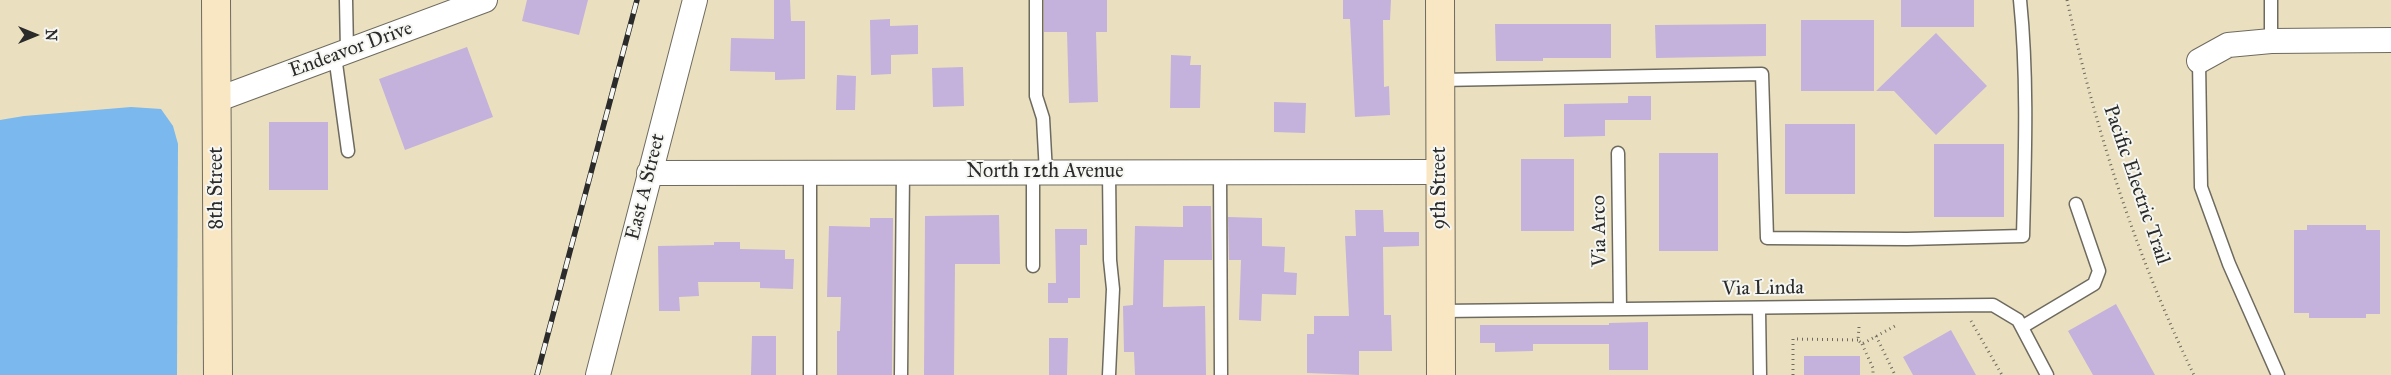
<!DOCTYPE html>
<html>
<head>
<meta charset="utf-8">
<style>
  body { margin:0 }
  #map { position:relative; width:2391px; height:375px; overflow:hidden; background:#eae0bf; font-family:"IM FELL Great Primer",serif }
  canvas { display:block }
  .north { position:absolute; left:10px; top:10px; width:50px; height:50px; -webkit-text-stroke:4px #f6f6f2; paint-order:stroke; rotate:90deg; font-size:14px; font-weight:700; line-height:20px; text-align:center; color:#2b2b2b }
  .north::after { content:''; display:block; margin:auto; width:18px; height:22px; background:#2b2b2b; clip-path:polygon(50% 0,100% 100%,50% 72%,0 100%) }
</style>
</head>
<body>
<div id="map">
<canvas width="2391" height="375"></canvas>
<div class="north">N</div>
</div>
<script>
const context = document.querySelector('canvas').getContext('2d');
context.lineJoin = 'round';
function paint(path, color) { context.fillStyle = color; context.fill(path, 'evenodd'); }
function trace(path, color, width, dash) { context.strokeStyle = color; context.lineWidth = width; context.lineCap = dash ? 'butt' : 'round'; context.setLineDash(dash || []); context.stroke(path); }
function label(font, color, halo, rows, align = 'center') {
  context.font = font + ' "IM FELL Great Primer",serif'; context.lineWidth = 4; context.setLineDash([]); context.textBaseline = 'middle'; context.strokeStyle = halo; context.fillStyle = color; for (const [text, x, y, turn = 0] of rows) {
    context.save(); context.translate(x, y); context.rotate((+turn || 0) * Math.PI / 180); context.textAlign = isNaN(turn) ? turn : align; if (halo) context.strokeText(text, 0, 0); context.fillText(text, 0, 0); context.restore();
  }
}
paint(new Path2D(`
  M 131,107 L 161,109 L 173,126 L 178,144 L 177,375 L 0,375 L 0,120 L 24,116 Z`), '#7ab8ed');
paint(new Path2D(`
  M 527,0 L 588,0 L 579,35 L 522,21 Z
  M 774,0 L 790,0 L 791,21 L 805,21 L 805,79 L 775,80 L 775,72 L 730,71 L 731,38 L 774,39 Z
  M 1044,0 L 1107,0 L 1107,32 L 1096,32 L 1098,102 L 1069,103 L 1067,32 L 1044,32 Z
  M 1343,0 L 1391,0 L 1390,20 L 1383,20 L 1384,87 L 1389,86 L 1390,115 L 1355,117 L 1350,19 L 1343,19 Z
  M 1901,0 L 1974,0 L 1974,27 L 1901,27 Z
  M 890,19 L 890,26 L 918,25 L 918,54 L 891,55 L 891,74 L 871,75 L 870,20 Z
  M 1801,20 L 1874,20 L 1874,91 L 1801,91 Z
  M 1495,24 L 1611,24 L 1611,58 L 1543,58 L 1543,61 L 1496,61 Z
  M 1766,24 L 1766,56 L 1656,58 L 1655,25 Z
  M 1936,33 L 1987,86 L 1936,135 L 1894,91 L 1876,91 Z
  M 467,47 L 493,117 L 405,150 L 379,79 Z
  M 1171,55 L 1191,56 L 1190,65 L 1201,65 L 1200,108 L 1170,108 Z
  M 963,67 L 964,106 L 933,107 L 932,68 Z
  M 837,75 L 856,76 L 855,110 L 836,110 Z
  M 1628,96 L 1651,96 L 1651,120 L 1605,120 L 1605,136 L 1564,137 L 1564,104 L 1628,103 Z
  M 1274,102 L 1306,103 L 1305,133 L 1274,132 Z
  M 269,122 L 328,122 L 328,190 L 269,190 Z
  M 1785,124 L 1855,124 L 1855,194 L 1785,194 Z
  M 1934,144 L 2004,144 L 2004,217 L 1934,217 Z
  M 1659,153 L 1718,153 L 1718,251 L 1659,251 Z
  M 1521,159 L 1574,159 L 1574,231 L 1521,231 Z
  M 1183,206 L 1211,206 L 1212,260 L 1164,260 L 1163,307 L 1205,306 L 1206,375 L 1135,375 L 1134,352 L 1124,352 L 1123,306 L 1133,305 L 1135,226 L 1183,227 Z
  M 1355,210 L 1383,210 L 1384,232 L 1419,232 L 1419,246 L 1383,247 L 1384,315 L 1391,315 L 1392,351 L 1359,351 L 1359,375 L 1307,373 L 1307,334 L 1314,334 L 1314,316 L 1349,316 L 1345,236 L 1356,236 Z
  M 999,215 L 1000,264 L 955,264 L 954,375 L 924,375 L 925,216 Z
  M 1228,217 L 1262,218 L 1262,246 L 1285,247 L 1284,272 L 1297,273 L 1296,295 L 1262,294 L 1261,321 L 1239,320 L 1241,260 L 1229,260 Z
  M 870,218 L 893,218 L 892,375 L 837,375 L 837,331 L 840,331 L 841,297 L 827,297 L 829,226 L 870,227 Z
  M 2307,225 L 2366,225 L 2366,230 L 2380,230 L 2380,314 L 2366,314 L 2366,318 L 2309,318 L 2309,313 L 2294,313 L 2294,230 L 2307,230 Z
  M 1055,229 L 1087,229 L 1087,245 L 1080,245 L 1080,298 L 1068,298 L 1068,303 L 1048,303 L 1048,283 L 1056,283 Z
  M 714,242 L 740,242 L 740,249 L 785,250 L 785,259 L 794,259 L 793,289 L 760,288 L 760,282 L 698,282 L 699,296 L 679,297 L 680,311 L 659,311 L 658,246 L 714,245 Z
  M 2116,304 L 2155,375 L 2093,375 L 2068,331 Z
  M 1648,322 L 1648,370 L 1609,370 L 1609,344 L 1533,344 L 1533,351 L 1495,352 L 1495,343 L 1480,343 L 1480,325 L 1609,325 L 1609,323 Z
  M 1951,330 L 1976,375 L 1913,375 L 1903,357 Z
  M 752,336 L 776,336 L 776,375 L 751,375 Z
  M 1049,338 L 1068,338 L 1067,375 L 1049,375 Z
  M 1804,356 L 1860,356 L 1860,375 L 1804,375 Z`), '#c4b1dc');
const lane = new Path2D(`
  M 346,0 L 347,51
  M 1036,0 L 1036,96 L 1043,118 L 1046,173
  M 2271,41 L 2271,0
  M 335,56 L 348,151
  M 2199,61 L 2201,187 L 2229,264 L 2278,375
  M 1440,80 L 1762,74 L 1767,238 L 1907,239 L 2023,236 C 2025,157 2028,78 2020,0
  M 1618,153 L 1620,309
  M 1220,172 L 1221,375
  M 810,173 L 810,375
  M 1033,173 L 1033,266
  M 1759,308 L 1760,375
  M 1441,311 L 1993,305 L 2018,320 L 2047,375
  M 2022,327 L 2094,284 L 2099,271 L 2076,204
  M 901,375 L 903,172
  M 1109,375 L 1113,289 L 1110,260 L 1109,172`);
const street = new Path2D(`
  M 2199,61 L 2228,45 L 2271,41 L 2391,40
  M 216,100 L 485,0
  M 649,173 L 1440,172
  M 598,375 L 695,0`);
const secondary = new Path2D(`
  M 216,0 L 218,375
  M 1440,0 L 1441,375`);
trace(lane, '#6e6a5f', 15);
trace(street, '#6e6a5f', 26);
trace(secondary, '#6e6a5f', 30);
trace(new Path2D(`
  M 2067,0 C 2095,128 2136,256 2194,375
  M 1971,321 L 2002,375
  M 1859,327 L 1858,340 L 1862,344 L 1895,326
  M 1876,336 L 1895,375
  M 1862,344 L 1873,368 L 1873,375
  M 1793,375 L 1793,339 L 1858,340`), '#6e6a5f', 3, [1, 4]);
trace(lane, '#fff', 12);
trace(street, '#fff', 24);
trace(secondary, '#f9e7c3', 28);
const rail = new Path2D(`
  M 537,375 L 637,0`);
trace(rail, '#2b2b2b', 5.5);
trace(rail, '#f6f6f2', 4, [11]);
label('20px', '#2b2b2b', '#f6f6f2', [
  ["Endeavor Drive",351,50,-20],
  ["North 12th Avenue",1045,172],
  ["Pacific Electric Trail",2136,185,71],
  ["East A Street",646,187,-76],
  ["8th Street",217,188,-90],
  ["9th Street",1440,188,-90],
  ["Via Arco",1600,231,-91],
  ["Via Linda",1763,289,-1]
]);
</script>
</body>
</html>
